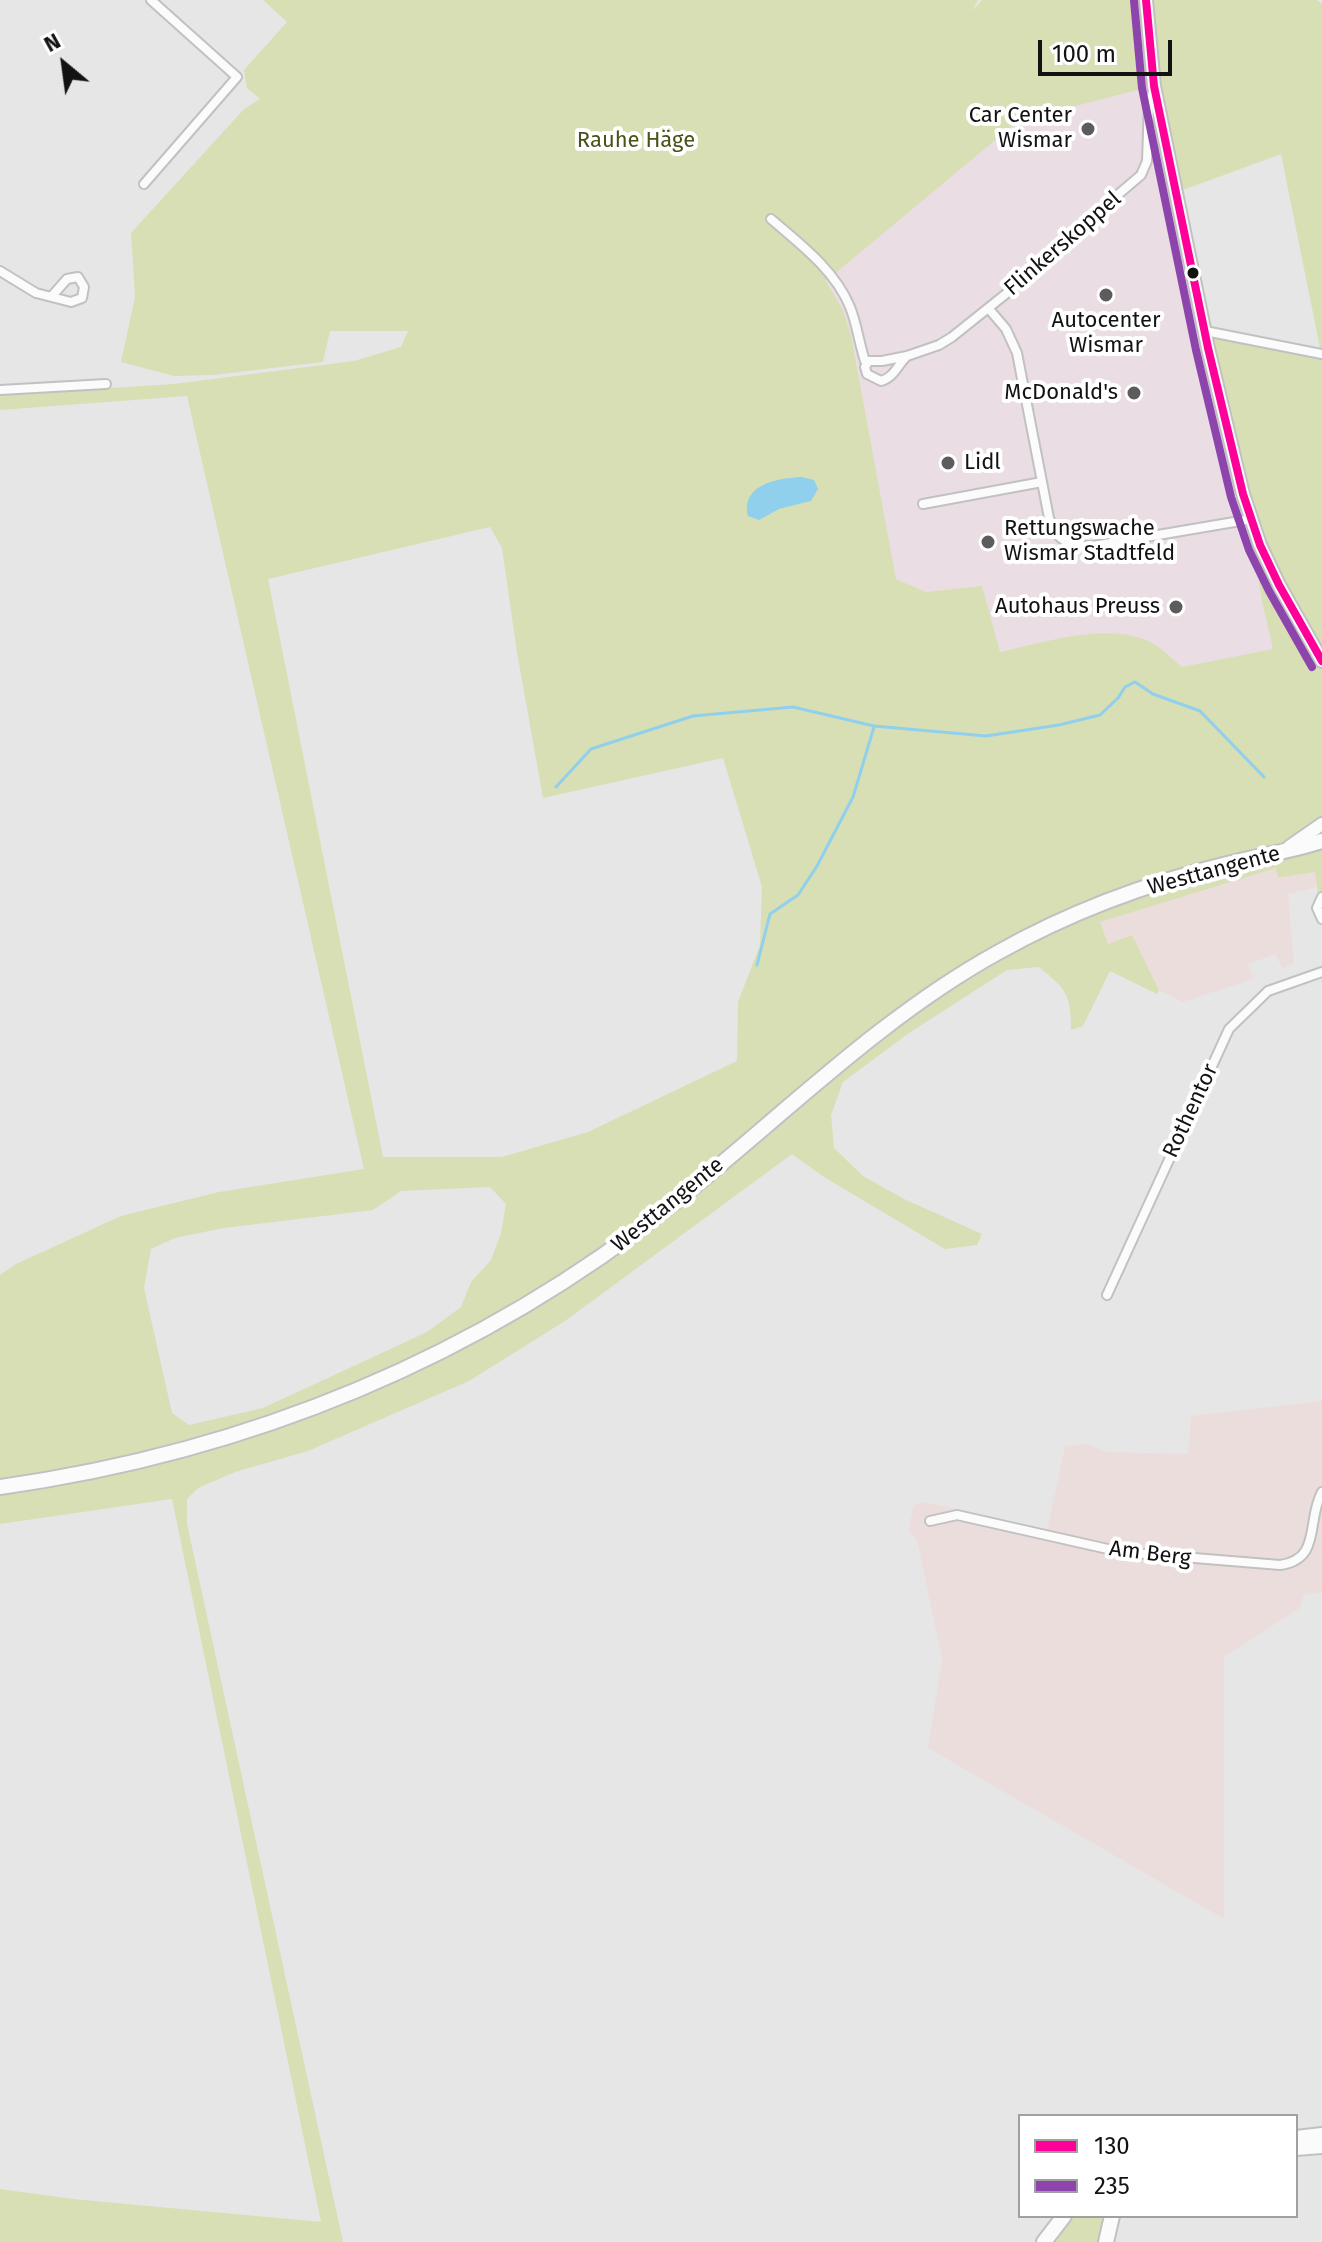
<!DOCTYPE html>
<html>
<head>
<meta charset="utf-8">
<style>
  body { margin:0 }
  #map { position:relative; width:1322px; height:2242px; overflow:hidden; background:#e6e6e7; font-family:"Fira Sans",sans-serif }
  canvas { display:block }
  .legend { position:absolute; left:1018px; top:2114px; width:280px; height:104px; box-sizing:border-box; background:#fff; border:2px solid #a0a0a1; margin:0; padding:10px 14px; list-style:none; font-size:24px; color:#121213 }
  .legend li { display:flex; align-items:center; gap:16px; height:40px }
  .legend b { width:40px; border:2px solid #a0a0a1 }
  .north { position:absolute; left:24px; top:24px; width:80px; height:80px; -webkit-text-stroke:6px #fff; paint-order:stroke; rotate:331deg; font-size:22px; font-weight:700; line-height:32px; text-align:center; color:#121213 }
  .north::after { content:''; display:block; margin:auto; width:28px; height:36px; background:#121213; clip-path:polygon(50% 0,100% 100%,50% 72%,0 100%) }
  .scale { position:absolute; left:1038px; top:40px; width:134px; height:36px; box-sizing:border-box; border:4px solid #121213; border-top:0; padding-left:10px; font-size:24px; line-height:28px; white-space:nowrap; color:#121213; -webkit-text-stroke:6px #fff; paint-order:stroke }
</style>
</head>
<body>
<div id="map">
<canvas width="1322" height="2242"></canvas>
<ul class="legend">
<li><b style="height:10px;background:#f09"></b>130</li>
<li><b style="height:10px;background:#8e44ad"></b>235</li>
</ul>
<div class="north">N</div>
<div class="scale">100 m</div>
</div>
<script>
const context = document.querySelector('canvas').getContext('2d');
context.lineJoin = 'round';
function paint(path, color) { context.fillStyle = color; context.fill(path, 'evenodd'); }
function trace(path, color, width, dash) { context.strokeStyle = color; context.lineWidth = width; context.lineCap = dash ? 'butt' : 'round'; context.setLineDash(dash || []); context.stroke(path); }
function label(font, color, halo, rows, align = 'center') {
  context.font = font + ' "Fira Sans",sans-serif'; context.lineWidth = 8; context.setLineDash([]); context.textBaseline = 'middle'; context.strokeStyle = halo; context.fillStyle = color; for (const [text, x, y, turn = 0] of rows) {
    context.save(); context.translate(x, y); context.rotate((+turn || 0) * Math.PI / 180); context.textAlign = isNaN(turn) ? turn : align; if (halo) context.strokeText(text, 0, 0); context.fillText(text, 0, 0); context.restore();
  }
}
paint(new Path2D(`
  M 1276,868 L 1278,878 L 1315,872 L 1317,887 L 1288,894 L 1294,963 L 1282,969 L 1276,954 L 1248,964 L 1253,979 L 1183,1002 L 1159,990 L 1132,936 L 1107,944 L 1099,922 Z
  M 1322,1401 L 1322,1592 L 1304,1595 L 1300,1608 L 1224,1657 L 1224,1919 L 928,1748 L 942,1659 L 917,1540 L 908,1531 L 914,1505 L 925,1502 L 1047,1530 L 1065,1446 L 1088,1444 L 1107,1452 L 1188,1454 L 1191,1416 Z`), '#ecdddd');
paint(new Path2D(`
  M 1154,86 L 1243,494 L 1262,601 L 1274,649 L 1182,667 L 1148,641 L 1086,634 L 1000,652 L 982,587 L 926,592 L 896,580 L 851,335 L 843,310 L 826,281 L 1014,121 Z`), '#eadde3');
paint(new Path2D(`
  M 263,0 L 978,0 L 972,11 L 982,0 L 1317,0 L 1322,4 L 1322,923 L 1315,872 L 1278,878 L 1276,868 L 1100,922 L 1108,944 L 1132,935 L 1159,990 L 1157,994 L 1110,971 L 1083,1026 L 1071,1030 C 1071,994 1066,989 1039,967 L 1007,970 L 909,1033 L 843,1082 L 831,1115 L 834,1148 L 863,1176 L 904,1199 L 982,1234 L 977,1245 L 945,1249 L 824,1177 L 792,1154 L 565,1321 L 469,1381 L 308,1451 L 235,1472 L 198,1488 L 187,1499 L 187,1524 L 343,2242 L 0,2242 L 0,2189 L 73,2199 L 321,2222 L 172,1499 L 0,1524 L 0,1493 C 180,1473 368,1409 523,1315 C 576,1283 626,1248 674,1211 C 743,1159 805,1098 874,1045 C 942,992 1018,949 1096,912 L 1095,909 L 950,981 L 678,1199 L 473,1336 L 267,1426 L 0,1487 L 0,1275 L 16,1264 L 121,1216 L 219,1192 L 364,1169 L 187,396 L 0,410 L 0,395 L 174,384 L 354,361 L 401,347 L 408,331 L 330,331 L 323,362 L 213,375 L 174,376 L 121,362 L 135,297 L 131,233 L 244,109 L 260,99 L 247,88 L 244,70 L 287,22 ZM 1153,86 L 1175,193 L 1281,154 L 1321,353 L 1208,332 L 1249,524 L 1262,601 L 1273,649 L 1182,667 C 1172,659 1160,646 1148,641 C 1106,622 1043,643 1000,652 L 982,586 L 926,592 L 896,579 L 851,335 L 843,310 L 826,281 L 1018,121 ZM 490,527 L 502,548 L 517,652 L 543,798 L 723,758 L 762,887 L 760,945 L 738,1002 L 737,1061 L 588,1132 L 502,1157 L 383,1157 L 268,579 ZM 490,1187 L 506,1204 L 501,1233 L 491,1260 L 471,1282 L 461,1307 L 427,1332 L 263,1408 L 189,1425 L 172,1413 L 144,1288 L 151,1249 L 175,1238 L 224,1228 L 373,1210 L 401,1191 Z
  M 1070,2216 L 1107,2216 L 1103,2242 L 1050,2242 Z`), '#d8dfb4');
paint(new Path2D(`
  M 802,477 L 814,480 L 818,489 L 811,501 L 779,509 L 759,520 L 748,516 C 741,484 778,478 802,477 Z`), '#90d0ed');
trace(new Path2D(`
  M 556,787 L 591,749 L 693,716 L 793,707 L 874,726 L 986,736 L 1059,725 L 1100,715 L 1118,698 L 1125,687 L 1135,682 L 1153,694 L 1200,711 L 1264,777
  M 757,965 L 770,914 L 798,895 L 817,866 L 853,797 L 874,727`), '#90d0ed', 3);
const minor = new Path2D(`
  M 144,184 L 237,77 L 151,0
  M 771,219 C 800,244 835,270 850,307 C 857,324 859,343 865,361 L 882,361 L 907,356 L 939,345 L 952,337 L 1062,249 L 1081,226 L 1141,175 L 1147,161 L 1149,103 L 1154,89
  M 0,271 L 36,293 L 71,302 L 82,298 L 84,287 L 78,277 L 67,279 L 52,296
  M 989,309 L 1006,329 L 1017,353 L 1049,518 C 1056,541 1070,547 1093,546 L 1252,519
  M 1205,331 L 1322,354
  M 868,362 L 865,367 L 867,374 L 881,381 C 894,378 898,364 907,356
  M 0,390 L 106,384
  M 923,504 L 1042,482
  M 1322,897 L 1317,908 L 1322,919
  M 1107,1295 L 1229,1029 L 1268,991 L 1322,972
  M 930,1521 L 957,1515 L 1121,1552 L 1280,1565 C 1322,1559 1306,1521 1322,1492`);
const secondary = new Path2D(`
  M 1146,0 L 1154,86 L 1208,348 L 1243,494 L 1260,545 L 1279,585 L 1322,661
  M 1289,847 L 1322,824`);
const trunk = new Path2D(`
  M 0,1487 C 249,1452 479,1358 676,1201 C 782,1117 878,1019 997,953 C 1068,913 1148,883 1227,864 C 1259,856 1291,851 1322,841`);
const motorway = new Path2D(`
  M 1296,2138 L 1322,2135
  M 1296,2148 L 1322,2146
  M 1044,2242 L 1064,2216
  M 1106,2242 L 1112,2216`);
trace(minor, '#c1c1c2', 12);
trace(secondary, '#c1c1c2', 16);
trace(trunk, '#c1c1c2', 18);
trace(motorway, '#c1c1c2', 18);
trace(minor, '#fbfbfb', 8);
trace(secondary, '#fbfbfb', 12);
trace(trunk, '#fbfbfb', 14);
trace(motorway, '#fbfbfb', 14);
trace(new Path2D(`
  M 1146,0 L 1154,86 L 1208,348 L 1243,494 L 1260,545 L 1279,585 L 1322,661`), '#f09', 8);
trace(new Path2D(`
  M 1134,1 L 1142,88 L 1196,350 L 1231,497 L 1249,550 L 1269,591 L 1312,667`), '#8e44ad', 8);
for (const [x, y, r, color] of [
  [1088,129,8,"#5c5c5d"],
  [1193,273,7,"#121213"],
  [1106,295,8,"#5c5c5d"],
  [1134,393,8,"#5c5c5d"],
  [948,463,8,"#5c5c5d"],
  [988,542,8,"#5c5c5d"],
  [1176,607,8,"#5c5c5d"]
]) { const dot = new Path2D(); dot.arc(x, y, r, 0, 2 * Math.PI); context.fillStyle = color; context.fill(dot); trace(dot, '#fff', 3); }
label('22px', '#121213', '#fff', [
  ["Car Center",1072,116],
  ["Wismar",1072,141],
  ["Autocenter",1106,321,"center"],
  ["Wismar",1106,346,"center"],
  ["McDonald's",1118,393],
  ["Lidl",964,463,"left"],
  ["Rettungswache",1004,529,"left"],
  ["Wismar Stadtfeld",1004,554,"left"],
  ["Autohaus Preuss",1160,607]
], 'right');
label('22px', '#4b5217', '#fff', [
  ["Rauhe Häge",636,141]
]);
label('22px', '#121213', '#fff', [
  ["Flinkerskoppel",1063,244,-41],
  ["Westtangente",1214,871,-15],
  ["Rothentor",1191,1111,-65],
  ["Westtangente",668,1205,-39],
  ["Am Berg",1150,1554,7]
]);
</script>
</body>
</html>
